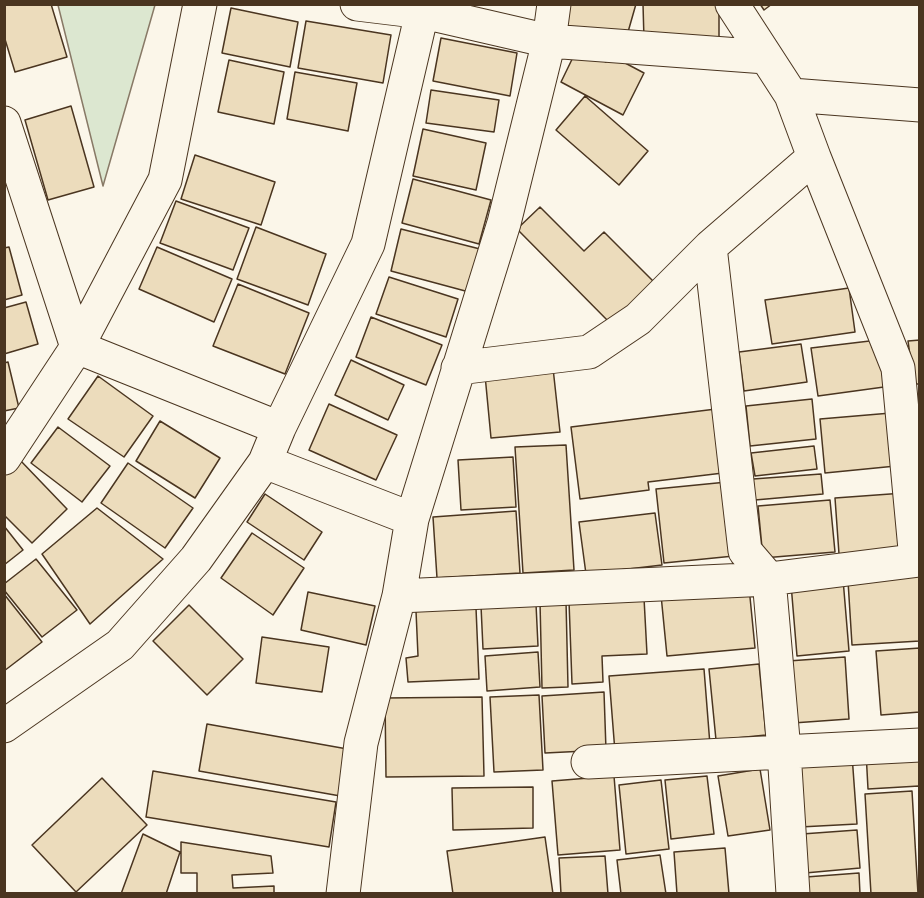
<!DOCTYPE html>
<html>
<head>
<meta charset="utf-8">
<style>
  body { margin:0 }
  #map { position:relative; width:924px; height:898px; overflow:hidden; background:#fbf6e9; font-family:Cabin,sans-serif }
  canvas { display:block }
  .frame { position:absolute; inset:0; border:6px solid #4a3520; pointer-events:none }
</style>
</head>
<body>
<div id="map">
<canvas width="924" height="898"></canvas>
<div class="frame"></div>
</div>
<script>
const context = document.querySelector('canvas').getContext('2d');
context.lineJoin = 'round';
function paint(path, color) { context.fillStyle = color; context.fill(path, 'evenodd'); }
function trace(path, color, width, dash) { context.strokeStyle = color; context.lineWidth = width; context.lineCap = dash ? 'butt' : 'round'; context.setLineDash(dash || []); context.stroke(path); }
const green = new Path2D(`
  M 58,5 L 155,5 L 103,186 Z`);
paint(green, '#dce7d0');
trace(green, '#887966', 1.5);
const building = new Path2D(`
  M 4,4 L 51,4 L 67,57 L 15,72 L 4,36 Z
  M 569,4 L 636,4 L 628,32 L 564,26 Z
  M 643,4 L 719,4 L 719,38 L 644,40 Z
  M 760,4 L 772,4 L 764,10 Z
  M 231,8 L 298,22 L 290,67 L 222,53 Z
  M 306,21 L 391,35 L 383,83 L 298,68 Z
  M 441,38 L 517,53 L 510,96 L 433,81 Z
  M 578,47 L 606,62 L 610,55 L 644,73 L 623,115 L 561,82 Z
  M 229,60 L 284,72 L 274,124 L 218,112 Z
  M 295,72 L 357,83 L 348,131 L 287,119 Z
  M 431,90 L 499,100 L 494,132 L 426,123 Z
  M 585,96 L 648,151 L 619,185 L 556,130 Z
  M 71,106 L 94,187 L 48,200 L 25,120 Z
  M 423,129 L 486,143 L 476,190 L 413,176 Z
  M 195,155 L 275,182 L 261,225 L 181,199 Z
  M 413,179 L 491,200 L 479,244 L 402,223 Z
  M 176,201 L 249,228 L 233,270 L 160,243 Z
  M 540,207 L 584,251 L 604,232 L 655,283 L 612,325 L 517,229 Z
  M 256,227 L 326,254 L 308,305 L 237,279 Z
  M 401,229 L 480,249 L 469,292 L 391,271 Z
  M 9,247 L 22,295 L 4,300 L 4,248 Z
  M 157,247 L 232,279 L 214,322 L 139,289 Z
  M 389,277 L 458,299 L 446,337 L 376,314 Z
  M 238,284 L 309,313 L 285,374 L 213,346 Z
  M 849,288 L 855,332 L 772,344 L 765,300 Z
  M 26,302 L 38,344 L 4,354 L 4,308 Z
  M 371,317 L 442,345 L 426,385 L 356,357 Z
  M 878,340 L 884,387 L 818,396 L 811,348 Z
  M 920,340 L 920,384 L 914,384 L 908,341 Z
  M 801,344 L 807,382 L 744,391 L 739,352 Z
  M 351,360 L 404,385 L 388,420 L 335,395 Z
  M 8,362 L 19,408 L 4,411 L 4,363 Z
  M 553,368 L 560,432 L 491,438 L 485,375 Z
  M 98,376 L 153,416 L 124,457 L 68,419 Z
  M 812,399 L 816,439 L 750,446 L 746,406 Z
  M 329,404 L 397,435 L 376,480 L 309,450 Z
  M 716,409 L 723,473 L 648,482 L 649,490 L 580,499 L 571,427 Z
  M 891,413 L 896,466 L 825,473 L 820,419 Z
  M 160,421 L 220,458 L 195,498 L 136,461 Z
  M 58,427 L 110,466 L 82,502 L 31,463 Z
  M 566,445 L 574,570 L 523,573 L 515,447 Z
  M 814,446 L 817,469 L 755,476 L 751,453 Z
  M 513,457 L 516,507 L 461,510 L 458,460 Z
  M 19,459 L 67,509 L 32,543 L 4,515 L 4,473 Z
  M 128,463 L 193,508 L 165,548 L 101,503 Z
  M 821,474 L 823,494 L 755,500 L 753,479 Z
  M 727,482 L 734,556 L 664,563 L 656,489 Z
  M 904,493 L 909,550 L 839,554 L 835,498 Z
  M 265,494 L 322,532 L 304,560 L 247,522 Z
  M 830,500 L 835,552 L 763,558 L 758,506 Z
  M 97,508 L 163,559 L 90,624 L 42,554 Z
  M 516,511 L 520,573 L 437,578 L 433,517 Z
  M 655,513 L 662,565 L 586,574 L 579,522 Z
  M 4,526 L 23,550 L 4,565 Z
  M 252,533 L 304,568 L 273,615 L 221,578 Z
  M 36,559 L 77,610 L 42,637 L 4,590 L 4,584 Z
  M 920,576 L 920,641 L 852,645 L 848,581 Z
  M 843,579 L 849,651 L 797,656 L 791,584 Z
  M 749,587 L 755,648 L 667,656 L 661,595 Z
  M 308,592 L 375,606 L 366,645 L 301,630 Z
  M 4,594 L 42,642 L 4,671 Z
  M 644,598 L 647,654 L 602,656 L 603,682 L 572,684 L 569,601 Z
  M 566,601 L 568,687 L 542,688 L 540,602 Z
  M 536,604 L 538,646 L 483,649 L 481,606 Z
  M 189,605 L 243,659 L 207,695 L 153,641 Z
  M 476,608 L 479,679 L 408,682 L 406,658 L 418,656 L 416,611 Z
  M 262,637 L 329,647 L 322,692 L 256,683 Z
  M 920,648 L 920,712 L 881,715 L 876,651 Z
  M 538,652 L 540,687 L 487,691 L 485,656 Z
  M 845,657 L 849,719 L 793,723 L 788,661 Z
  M 759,664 L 766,735 L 716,740 L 709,669 Z
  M 704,669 L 710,745 L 615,752 L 609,676 Z
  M 604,692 L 606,750 L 545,753 L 542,696 Z
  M 539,695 L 543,770 L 494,772 L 490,697 Z
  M 482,697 L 484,776 L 386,777 L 385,698 Z
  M 207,724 L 353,750 L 346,797 L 199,771 Z
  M 920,749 L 920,793 L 919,786 L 868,789 L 866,752 Z
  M 852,755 L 857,824 L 800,827 L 796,757 Z
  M 760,769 L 770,830 L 728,836 L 718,776 Z
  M 153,771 L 336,802 L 329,847 L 146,817 Z
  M 614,776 L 620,850 L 558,855 L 552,781 Z
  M 707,776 L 714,834 L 671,839 L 665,780 Z
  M 102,778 L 147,825 L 76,892 L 32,845 Z
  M 661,780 L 669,849 L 626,854 L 619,785 Z
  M 533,787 L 533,828 L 453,830 L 452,788 Z
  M 912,791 L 918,894 L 871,894 L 865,794 Z
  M 857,830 L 860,868 L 805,873 L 802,834 Z
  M 143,834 L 180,852 L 166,894 L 121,894 Z
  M 545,837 L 553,894 L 453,894 L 447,851 Z
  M 181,842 L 271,856 L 273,873 L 232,875 L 233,888 L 274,886 L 274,894 L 181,894 L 197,893 L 197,873 L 181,873 Z
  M 725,848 L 729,894 L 677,894 L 674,852 Z
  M 660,855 L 666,894 L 621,894 L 617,860 Z
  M 605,856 L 608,894 L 561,894 L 559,858 Z
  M 859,873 L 860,894 L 808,894 L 806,877 Z`);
paint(building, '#ecdcbc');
trace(building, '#4a3520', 1.5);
const street = new Path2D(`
  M 357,4 L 423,12 L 549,41 L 766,57
  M 791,95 L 920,105
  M 4,123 L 77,347 L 279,428
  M 814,157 L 898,368 L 916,560
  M 710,247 L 814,157 L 791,95 L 732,4
  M 4,458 L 77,347 L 165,180 L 200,4
  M 265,462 L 279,428 L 368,244 L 424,4
  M 412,519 L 504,223 L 549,41 L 554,4
  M 399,596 L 769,579 L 745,551 L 710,247 L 638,319 L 589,352 L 458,368
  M 4,726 L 120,645 L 196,559 L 265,462 L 412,519 L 399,596 L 361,743 L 343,894
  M 588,762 L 920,745
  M 793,894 L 784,751 L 769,579 L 920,560`);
trace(street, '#4a3520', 35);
trace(street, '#fbf6e9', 33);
</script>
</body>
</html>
